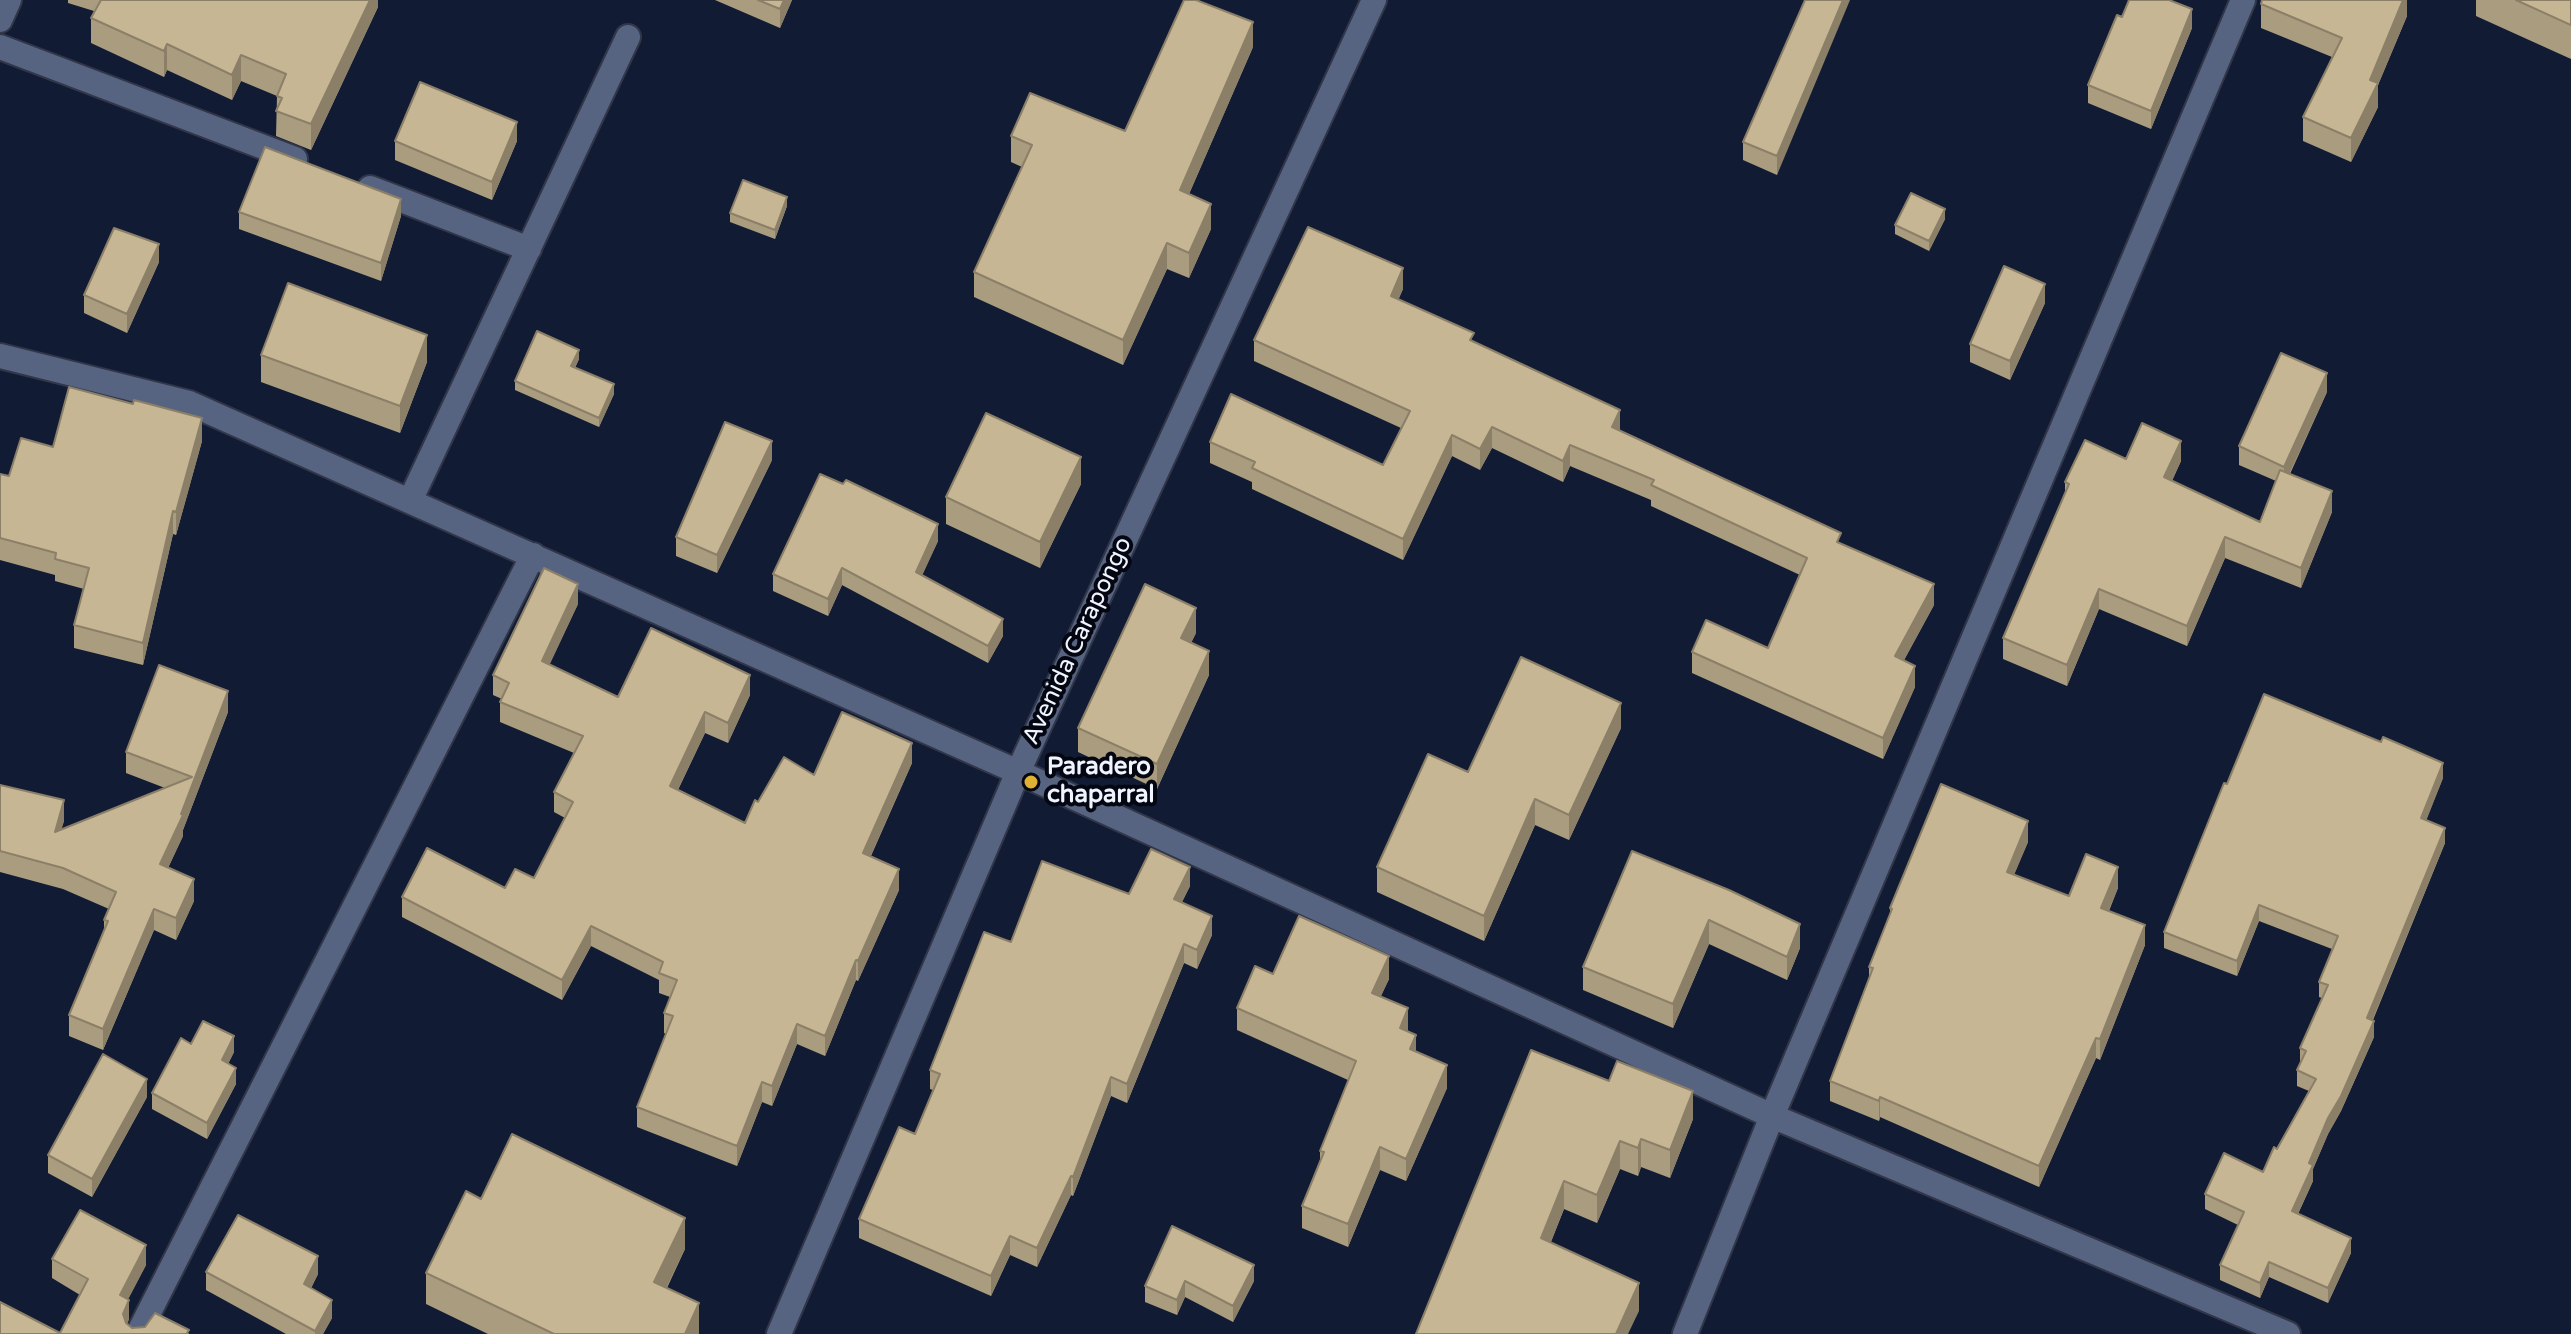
<!DOCTYPE html>
<html>
<head>
<meta charset="utf-8">
<style>
  body { margin:0 }
  canvas { display:block; background:#111c34 }
</style>
</head>
<body>
<canvas width="2571" height="1334"></canvas>
<script>
const context = document.querySelector('canvas').getContext('2d');
context.lineJoin = 'round';
function trace(path, color, width, dash) { context.strokeStyle = color; context.lineWidth = width; context.lineCap = dash ? 'butt' : 'round'; context.setLineDash(dash || []); context.stroke(path); }
function paint(path, color) { context.fillStyle = color; context.fill(path, 'evenodd'); }
function label(font, color, halo, rows, align = 'center') {
  context.font = font + ' "Varela Round",sans-serif'; context.lineWidth = 8; context.setLineDash([]); context.textBaseline = 'middle'; context.strokeStyle = halo; context.fillStyle = color; for (const [text, x, y, turn = 0] of rows) {
    context.save(); context.translate(x, y); context.rotate((+turn || 0) * Math.PI / 180); context.textAlign = isNaN(turn) ? turn : align; if (halo) context.strokeText(text, 0, 0); context.fillText(text, 0, 0); context.restore();
  }
}
const street = new Path2D(`
  M 0,20 L 9,0
  M 0,47 L 295,159
  M 370,188 L 529,249
  M 0,356 L 189,403 L 1018,772 L 1772,1116 L 2288,1334
  M 410,501 L 628,37
  M 138,1334 L 533,555
  M 1685,1334 L 1772,1116 L 2243,0`);
const secondary = new Path2D(`
  M 779,1334 L 1018,772 L 1374,0`);
trace(street, '#313649', 28);
trace(secondary, '#313649', 28);
trace(street, '#566481', 24);
trace(secondary, '#566481', 24);
paint(new Path2D(`
  M 68,0 L 378,0 L 378,7 L 311,150 L 276,136 L 277,96 L 241,81 L 232,100 L 167,70 L 164,77 L 91,43 L 91,18 L 94,11 L 68,3 Z
  M 715,0 L 792,0 L 780,28 Z
  M 1805,0 L 1777,175 L 1743,160 L 1743,142 Z
  M 2407,0 L 2407,16 L 2378,85 L 2378,107 L 2351,162 L 2303,141 L 2303,117 L 2332,57 L 2261,28 L 2261,4 Z
  M 2476,0 L 2571,0 L 2571,59 L 2476,16 Z
  M 2122,17 L 2192,28 L 2151,129 L 2088,103 L 2088,85 Z
  M 1253,47 L 1189,194 L 1211,229 L 1189,278 L 1167,269 L 1123,365 L 974,297 L 974,272 L 1022,167 L 1011,162 L 1011,136 L 1125,131 Z
  M 395,141 L 517,141 L 492,200 L 395,160 Z
  M 787,206 L 775,239 L 730,222 L 730,213 Z
  M 239,212 L 401,216 L 381,281 L 239,229 Z
  M 1945,219 L 1929,251 L 1895,234 L 1895,225 Z
  M 159,262 L 127,333 L 84,313 L 84,295 Z
  M 1403,289 L 1398,300 L 1474,342 L 1620,431 L 1841,544 L 1934,605 L 1904,660 L 1915,687 L 1883,759 L 1692,673 L 1692,652 L 1768,648 L 1800,575 L 1651,506 L 1651,500 L 1570,466 L 1563,482 L 1492,448 L 1480,470 L 1452,456 L 1403,560 L 1252,489 L 1252,482 L 1210,463 L 1210,442 L 1383,465 L 1401,428 L 1254,361 L 1254,340 Z
  M 2045,303 L 2010,380 L 1970,362 L 1970,344 Z
  M 261,355 L 427,362 L 400,433 L 261,382 Z
  M 579,359 L 575,368 L 614,394 L 599,427 L 515,390 L 515,381 Z
  M 2327,392 L 2290,474 L 2332,512 L 2301,588 L 2225,558 L 2187,646 L 2099,609 L 2067,686 L 2003,659 L 2003,638 L 2065,494 L 2065,482 L 2126,459 L 2181,461 L 2172,481 L 2260,522 L 2276,481 L 2239,465 L 2239,446 Z
  M 202,441 L 176,535 L 173,534 L 143,665 L 74,648 L 74,625 L 84,589 L 55,581 L 55,575 L 0,560 L 0,474 L 9,476 L 53,447 Z
  M 772,460 L 717,573 L 676,556 L 676,537 Z
  M 1081,484 L 1040,568 L 946,524 L 946,497 Z
  M 938,541 L 922,575 L 1003,636 L 988,663 L 842,585 L 828,616 L 773,591 L 773,574 Z
  M 578,604 L 549,665 L 618,697 L 750,695 L 728,743 L 705,733 L 678,790 L 745,823 L 758,802 L 814,775 L 912,763 L 871,856 L 899,890 L 858,981 L 856,980 L 825,1056 L 797,1044 L 772,1106 L 762,1102 L 737,1166 L 637,1127 L 637,1107 L 666,1034 L 664,1033 L 664,1013 L 670,997 L 659,993 L 659,980 L 591,946 L 562,1000 L 402,917 L 402,897 L 505,888 L 534,878 L 565,818 L 554,812 L 554,792 L 574,753 L 500,722 L 500,702 L 502,699 L 493,695 L 493,675 Z
  M 1196,633 L 1191,643 L 1209,675 L 1157,789 L 1078,752 L 1078,728 Z
  M 228,712 L 183,830 L 183,836 L 168,868 L 194,901 L 176,940 L 154,930 L 103,1050 L 69,1036 L 69,1015 L 104,930 L 104,920 L 109,909 L 63,889 L 0,872 L 0,785 L 64,821 L 61,829 L 165,788 L 126,773 L 126,752 Z
  M 1621,728 L 1569,840 L 1535,825 L 1484,941 L 1377,892 L 1377,867 L 1468,772 Z
  M 2443,778 L 2426,820 L 2445,843 L 2373,1020 L 2374,1037 L 2341,1111 L 2328,1134 L 2313,1169 L 2313,1181 L 2298,1214 L 2351,1253 L 2328,1303 L 2269,1277 L 2260,1298 L 2220,1280 L 2220,1265 L 2238,1225 L 2205,1209 L 2205,1194 L 2263,1172 L 2309,1091 L 2297,1086 L 2297,1070 L 2300,1064 L 2300,1048 L 2322,998 L 2319,997 L 2319,982 L 2332,949 L 2259,921 L 2237,976 L 2164,948 L 2164,932 L 2227,784 Z
  M 2028,842 L 2014,874 L 2069,896 L 2118,888 L 2109,911 L 2145,945 L 2100,1060 L 2096,1058 L 2039,1187 L 1880,1117 L 1879,1121 L 1830,1101 L 1830,1081 L 1869,980 L 1869,967 L 1890,914 L 1890,908 Z
  M 1632,851 L 1800,948 L 1787,980 L 1709,944 L 1673,1028 L 1583,990 L 1583,967 Z
  M 1190,886 L 1182,902 L 1212,935 L 1197,969 L 1184,963 L 1127,1103 L 1111,1096 L 1073,1196 L 1071,1195 L 1037,1267 L 1010,1255 L 991,1296 L 859,1238 L 859,1219 L 915,1134 L 933,1090 L 930,1089 L 930,1070 L 1011,942 L 1129,894 Z
  M 1273,974 L 1389,979 L 1381,996 L 1408,1032 L 1416,1052 L 1447,1088 L 1406,1181 L 1380,1170 L 1348,1247 L 1302,1228 L 1302,1206 L 1320,1160 L 1320,1151 L 1348,1080 L 1237,1030 L 1237,1008 Z
  M 191,1044 L 234,1052 L 228,1064 L 236,1084 L 207,1139 L 152,1109 L 152,1093 Z
  M 1531,1050 L 1693,1119 L 1670,1178 L 1641,1167 L 1638,1176 L 1620,1169 L 1597,1223 L 1564,1209 L 1551,1242 L 1639,1311 L 1416,1334 Z
  M 147,1097 L 92,1197 L 48,1173 L 48,1155 Z
  M 481,1199 L 685,1249 L 667,1288 L 699,1334 L 488,1334 L 426,1304 L 426,1273 Z
  M 1172,1226 L 1254,1281 L 1233,1322 L 1185,1297 L 1177,1315 L 1145,1302 L 1145,1286 Z
  M 52,1259 L 146,1265 L 128,1299 L 129,1319 L 127,1324 L 132,1328 L 60,1333 L 80,1295 L 52,1278 Z
  M 206,1272 L 318,1274 L 311,1288 L 332,1318 L 323,1334 L 286,1334 L 206,1290 Z`), '#aa9d7f');
paint(new Path2D(`
  M 370,0 L 378,0 L 378,7 L 311,150 L 311,124 Z
  M 784,0 L 792,0 L 780,28 L 780,9 Z
  M 1843,0 L 1850,0 L 1777,175 L 1777,156 Z
  M 2403,0 L 2407,0 L 2407,16 L 2378,85 L 2378,107 L 2351,162 L 2351,138 L 2370,80 Z
  M 2192,9 L 2192,28 L 2151,129 L 2151,111 Z
  M 1253,22 L 1253,47 L 1180,215 L 1180,190 Z
  M 167,44 L 167,70 L 164,77 L 164,51 Z
  M 241,55 L 241,81 L 232,100 L 232,75 Z
  M 517,122 L 517,141 L 492,200 L 492,182 Z
  M 787,197 L 787,206 L 775,239 L 775,230 Z
  M 401,199 L 401,216 L 381,281 L 381,263 Z
  M 1211,204 L 1211,229 L 1189,278 L 1189,253 Z
  M 1945,209 L 1945,219 L 1929,251 L 1929,241 Z
  M 1167,243 L 1167,269 L 1123,365 L 1123,340 Z
  M 159,244 L 159,262 L 127,333 L 127,314 Z
  M 1403,268 L 1403,289 L 1391,317 L 1391,296 Z
  M 2045,284 L 2045,303 L 2010,380 L 2010,361 Z
  M 427,335 L 427,362 L 400,433 L 400,406 Z
  M 579,350 L 579,359 L 571,376 L 571,366 Z
  M 2327,373 L 2327,392 L 2284,485 L 2284,467 Z
  M 614,384 L 614,394 L 599,427 L 599,418 Z
  M 1620,410 L 1620,431 L 1612,427 Z
  M 202,418 L 202,441 L 176,535 L 176,512 Z
  M 1492,427 L 1492,448 L 1480,470 L 1480,449 Z
  M 1452,435 L 1452,456 L 1403,560 L 1403,539 Z
  M 772,441 L 772,460 L 717,573 L 717,555 Z
  M 2181,441 L 2181,461 L 2164,497 L 2164,477 Z
  M 1570,445 L 1570,466 L 1563,482 L 1563,461 Z
  M 1081,457 L 1081,484 L 1040,568 L 1040,542 Z
  M 2332,491 L 2332,512 L 2301,588 L 2301,568 Z
  M 173,511 L 173,534 L 143,665 L 143,643 Z
  M 938,524 L 938,541 L 916,589 L 916,572 Z
  M 2225,537 L 2225,558 L 2187,646 L 2187,626 Z
  M 842,568 L 842,585 L 828,616 L 828,599 Z
  M 578,584 L 578,604 L 542,681 L 542,661 Z
  M 1934,584 L 1934,605 L 1895,677 L 1895,656 Z
  M 2099,589 L 2099,609 L 2067,686 L 2067,665 Z
  M 1196,608 L 1196,633 L 1181,663 L 1181,638 Z
  M 1003,619 L 1003,636 L 988,663 L 988,646 Z
  M 1209,651 L 1209,675 L 1157,789 L 1157,764 Z
  M 1915,666 L 1915,687 L 1883,759 L 1883,738 Z
  M 750,675 L 750,695 L 728,743 L 728,723 Z
  M 228,691 L 228,712 L 183,830 L 183,836 L 160,885 L 160,864 Z
  M 1621,703 L 1621,728 L 1569,840 L 1569,815 Z
  M 705,712 L 705,733 L 670,806 L 670,786 Z
  M 912,743 L 912,763 L 863,873 L 863,853 Z
  M 2443,763 L 2443,778 L 2421,834 L 2421,818 Z
  M 1535,799 L 1535,825 L 1484,941 L 1484,916 Z
  M 64,800 L 64,821 L 55,853 L 55,832 Z
  M 2028,821 L 2028,842 L 2007,892 L 2007,872 Z
  M 2445,828 L 2445,843 L 2367,1033 L 2367,1018 Z
  M 1190,867 L 1190,886 L 1174,918 L 1174,899 Z
  M 2118,867 L 2118,888 L 2101,928 L 2101,908 Z
  M 899,869 L 899,890 L 858,981 L 858,961 Z
  M 194,879 L 194,901 L 176,940 L 176,918 Z
  M 2259,905 L 2259,921 L 2237,976 L 2237,961 Z
  M 154,909 L 154,930 L 103,1050 L 103,1029 Z
  M 1212,916 L 1212,935 L 1197,969 L 1197,950 Z
  M 1709,920 L 1709,944 L 1673,1028 L 1673,1004 Z
  M 1800,924 L 1800,948 L 1787,980 L 1787,957 Z
  M 2145,925 L 2145,945 L 2100,1060 L 2100,1039 Z
  M 591,926 L 591,946 L 562,1000 L 562,980 Z
  M 1184,944 L 1184,963 L 1127,1103 L 1127,1084 Z
  M 1389,956 L 1389,979 L 1372,1015 L 1372,993 Z
  M 856,960 L 856,980 L 825,1056 L 825,1036 Z
  M 1408,1008 L 1408,1031 L 1400,1051 L 1400,1028 Z
  M 2374,1021 L 2374,1037 L 2341,1111 L 2328,1134 L 2313,1169 L 2313,1181 L 2292,1227 L 2292,1211 L 2309,1163 L 2328,1118 Z
  M 797,1024 L 797,1044 L 772,1106 L 772,1086 Z
  M 1416,1035 L 1416,1057 L 1410,1049 Z
  M 234,1036 L 234,1052 L 222,1076 L 222,1060 Z
  M 2096,1038 L 2096,1058 L 2039,1187 L 2039,1166 Z
  M 1447,1065 L 1447,1088 L 1406,1181 L 1406,1159 Z
  M 236,1068 L 236,1084 L 207,1139 L 207,1123 Z
  M 1111,1077 L 1111,1096 L 1073,1196 L 1073,1177 Z
  M 147,1079 L 147,1097 L 92,1197 L 92,1179 Z
  M 762,1082 L 762,1102 L 737,1166 L 737,1146 Z
  M 1693,1091 L 1693,1119 L 1670,1178 L 1670,1150 Z
  M 1880,1097 L 1880,1117 L 1879,1121 L 1879,1101 Z
  M 1641,1139 L 1641,1167 L 1638,1176 L 1638,1148 Z
  M 1620,1141 L 1620,1169 L 1597,1223 L 1597,1195 Z
  M 1380,1147 L 1380,1170 L 1348,1247 L 1348,1224 Z
  M 1071,1176 L 1071,1195 L 1037,1267 L 1037,1248 Z
  M 1564,1181 L 1564,1209 L 1541,1266 L 1541,1238 Z
  M 685,1218 L 685,1249 L 654,1313 L 654,1282 Z
  M 1010,1236 L 1010,1255 L 991,1296 L 991,1276 Z
  M 2351,1238 L 2351,1253 L 2328,1303 L 2328,1288 Z
  M 146,1245 L 146,1265 L 120,1315 L 120,1295 Z
  M 318,1256 L 318,1274 L 304,1303 L 304,1284 Z
  M 2269,1262 L 2269,1277 L 2260,1298 L 2260,1283 Z
  M 1254,1265 L 1254,1281 L 1233,1322 L 1233,1306 Z
  M 1185,1281 L 1185,1297 L 1177,1315 L 1177,1300 Z
  M 1639,1283 L 1639,1311 L 1628,1334 L 1616,1334 Z
  M 129,1300 L 129,1319 L 123,1334 L 123,1314 Z
  M 332,1300 L 332,1318 L 323,1334 L 315,1334 L 315,1331 Z
  M 699,1303 L 699,1334 L 685,1334 Z`), '#8b7f68');
const building = new Path2D(`
  M 101,0 L 370,0 L 311,124 L 276,111 L 282,98 L 277,96 L 286,74 L 241,55 L 232,75 L 167,44 L 164,51 L 91,18 Z
  M 758,0 L 784,0 L 780,9 Z
  M 1184,0 L 1196,0 L 1253,22 L 1180,190 L 1211,204 L 1189,253 L 1167,243 L 1123,340 L 974,272 L 1032,145 L 1011,136 L 1030,93 L 1125,131 Z
  M 1805,0 L 1843,0 L 1777,156 L 1743,142 Z
  M 2129,0 L 2169,0 L 2192,9 L 2151,111 L 2088,85 L 2117,15 L 2122,17 Z
  M 2262,0 L 2403,0 L 2370,80 L 2378,83 L 2351,138 L 2303,117 L 2342,38 L 2261,4 Z
  M 2516,0 L 2571,0 L 2571,25 Z
  M 420,82 L 517,122 L 492,182 L 395,141 Z
  M 265,147 L 401,199 L 381,263 L 239,212 Z
  M 743,180 L 787,197 L 775,230 L 730,213 Z
  M 1911,193 L 1945,209 L 1929,241 L 1895,225 Z
  M 1308,227 L 1403,268 L 1391,296 L 1474,333 L 1470,340 L 1620,410 L 1612,427 L 1841,533 L 1837,542 L 1934,584 L 1895,656 L 1915,666 L 1883,738 L 1692,652 L 1706,620 L 1768,648 L 1807,558 L 1651,485 L 1654,480 L 1570,445 L 1563,461 L 1492,427 L 1480,449 L 1452,435 L 1403,539 L 1252,468 L 1255,462 L 1210,442 L 1231,394 L 1383,465 L 1410,411 L 1254,340 Z
  M 114,228 L 159,244 L 127,314 L 84,295 Z
  M 2004,266 L 2045,284 L 2010,361 L 1970,344 Z
  M 288,283 L 427,335 L 400,406 L 261,355 Z
  M 537,331 L 579,350 L 571,366 L 614,384 L 599,418 L 515,381 Z
  M 2281,353 L 2327,373 L 2284,467 L 2239,446 Z
  M 69,387 L 133,404 L 134,400 L 202,418 L 176,512 L 173,511 L 143,643 L 74,625 L 89,568 L 55,559 L 56,553 L 0,538 L 0,474 L 9,476 L 21,438 L 53,447 Z
  M 986,413 L 1081,457 L 1040,542 L 946,497 Z
  M 725,422 L 772,441 L 717,555 L 676,537 Z
  M 2142,423 L 2181,441 L 2164,477 L 2260,522 L 2280,470 L 2332,491 L 2301,568 L 2225,537 L 2187,626 L 2099,589 L 2067,665 L 2003,638 L 2069,484 L 2065,482 L 2085,440 L 2126,459 Z
  M 820,474 L 843,484 L 846,480 L 938,524 L 916,572 L 1003,619 L 988,646 L 842,568 L 828,599 L 773,574 Z
  M 544,568 L 578,584 L 542,661 L 618,697 L 651,628 L 750,675 L 728,723 L 705,712 L 670,786 L 745,823 L 755,800 L 758,802 L 784,757 L 814,775 L 842,712 L 912,743 L 863,853 L 899,869 L 858,961 L 856,960 L 825,1036 L 797,1024 L 772,1086 L 762,1082 L 737,1146 L 637,1107 L 673,1016 L 664,1013 L 677,980 L 659,973 L 663,962 L 591,926 L 562,980 L 402,897 L 427,848 L 505,888 L 515,869 L 534,878 L 573,802 L 554,792 L 583,736 L 500,702 L 509,683 L 493,675 Z
  M 1145,584 L 1196,608 L 1181,638 L 1209,651 L 1157,764 L 1078,728 Z
  M 1521,657 L 1621,703 L 1569,815 L 1535,799 L 1484,916 L 1377,867 L 1428,754 L 1468,772 Z
  M 159,665 L 228,691 L 181,814 L 183,815 L 160,864 L 194,879 L 176,918 L 154,909 L 103,1029 L 69,1015 L 108,921 L 104,920 L 116,892 L 63,868 L 0,851 L 0,785 L 64,800 L 55,832 L 192,777 L 126,752 Z
  M 2264,694 L 2381,742 L 2383,737 L 2443,763 L 2421,818 L 2445,828 L 2367,1018 L 2374,1021 L 2341,1096 L 2328,1118 L 2309,1163 L 2313,1165 L 2292,1211 L 2351,1238 L 2328,1288 L 2269,1262 L 2260,1283 L 2220,1265 L 2244,1212 L 2205,1194 L 2224,1153 L 2263,1172 L 2274,1147 L 2277,1149 L 2316,1079 L 2297,1070 L 2306,1051 L 2300,1048 L 2328,985 L 2319,982 L 2338,936 L 2259,905 L 2237,961 L 2164,932 L 2224,783 L 2227,784 Z
  M 1941,784 L 2028,821 L 2007,872 L 2069,896 L 2086,854 L 2118,867 L 2101,908 L 2145,925 L 2100,1039 L 2096,1038 L 2039,1166 L 1880,1097 L 1879,1101 L 1830,1081 L 1873,968 L 1869,967 L 1892,909 L 1890,908 Z
  M 1151,849 L 1190,867 L 1174,899 L 1212,916 L 1197,950 L 1184,944 L 1127,1084 L 1111,1077 L 1073,1177 L 1071,1176 L 1037,1248 L 1010,1236 L 991,1276 L 859,1219 L 899,1127 L 915,1134 L 940,1074 L 930,1070 L 984,932 L 1011,942 L 1042,861 L 1129,894 Z
  M 1632,851 L 1729,890 L 1800,924 L 1787,957 L 1709,920 L 1673,1004 L 1583,967 Z
  M 1299,916 L 1389,956 L 1372,993 L 1408,1008 L 1400,1028 L 1416,1035 L 1410,1049 L 1447,1065 L 1406,1159 L 1380,1147 L 1348,1224 L 1302,1206 L 1324,1152 L 1320,1151 L 1356,1061 L 1237,1008 L 1255,966 L 1273,974 Z
  M 203,1021 L 234,1036 L 222,1060 L 236,1068 L 207,1123 L 152,1093 L 181,1038 L 191,1044 Z
  M 1531,1050 L 1609,1081 L 1617,1061 L 1693,1091 L 1670,1150 L 1641,1139 L 1638,1148 L 1620,1141 L 1597,1195 L 1564,1181 L 1541,1238 L 1639,1283 L 1616,1334 L 1416,1334 Z
  M 103,1054 L 147,1079 L 92,1179 L 48,1155 Z
  M 512,1134 L 685,1218 L 654,1282 L 699,1303 L 685,1334 L 554,1334 L 426,1273 L 466,1191 L 481,1199 Z
  M 80,1210 L 146,1245 L 120,1295 L 129,1300 L 123,1314 L 126,1323 L 132,1328 L 145,1327 L 155,1313 L 189,1330 L 187,1333 L 188,1334 L 0,1334 L 0,1302 L 60,1333 L 88,1279 L 52,1259 Z
  M 238,1215 L 318,1256 L 304,1284 L 332,1300 L 315,1331 L 206,1272 Z
  M 1172,1226 L 1254,1265 L 1233,1306 L 1185,1281 L 1177,1300 L 1145,1286 Z`);
paint(building, '#c6b694');
trace(building, '#8b7f68', 2);
for (const [x, y, r, color] of [
  [1031,782,8,"#e0b034"]
]) { const dot = new Path2D(); dot.arc(x, y, r, 0, 2 * Math.PI); context.fillStyle = color; context.fill(dot); trace(dot, '#040711', 3); }
label('24px', '#eff4ff', '#040711', [
  ["Avenida Carapongo",1078,641,-65]
]);
label('bold 24px', '#eff4ff', '#040711', [
  ["Paradero",1047,768],
  ["chaparral",1047,796]
], 'left');
</script>
</body>
</html>
